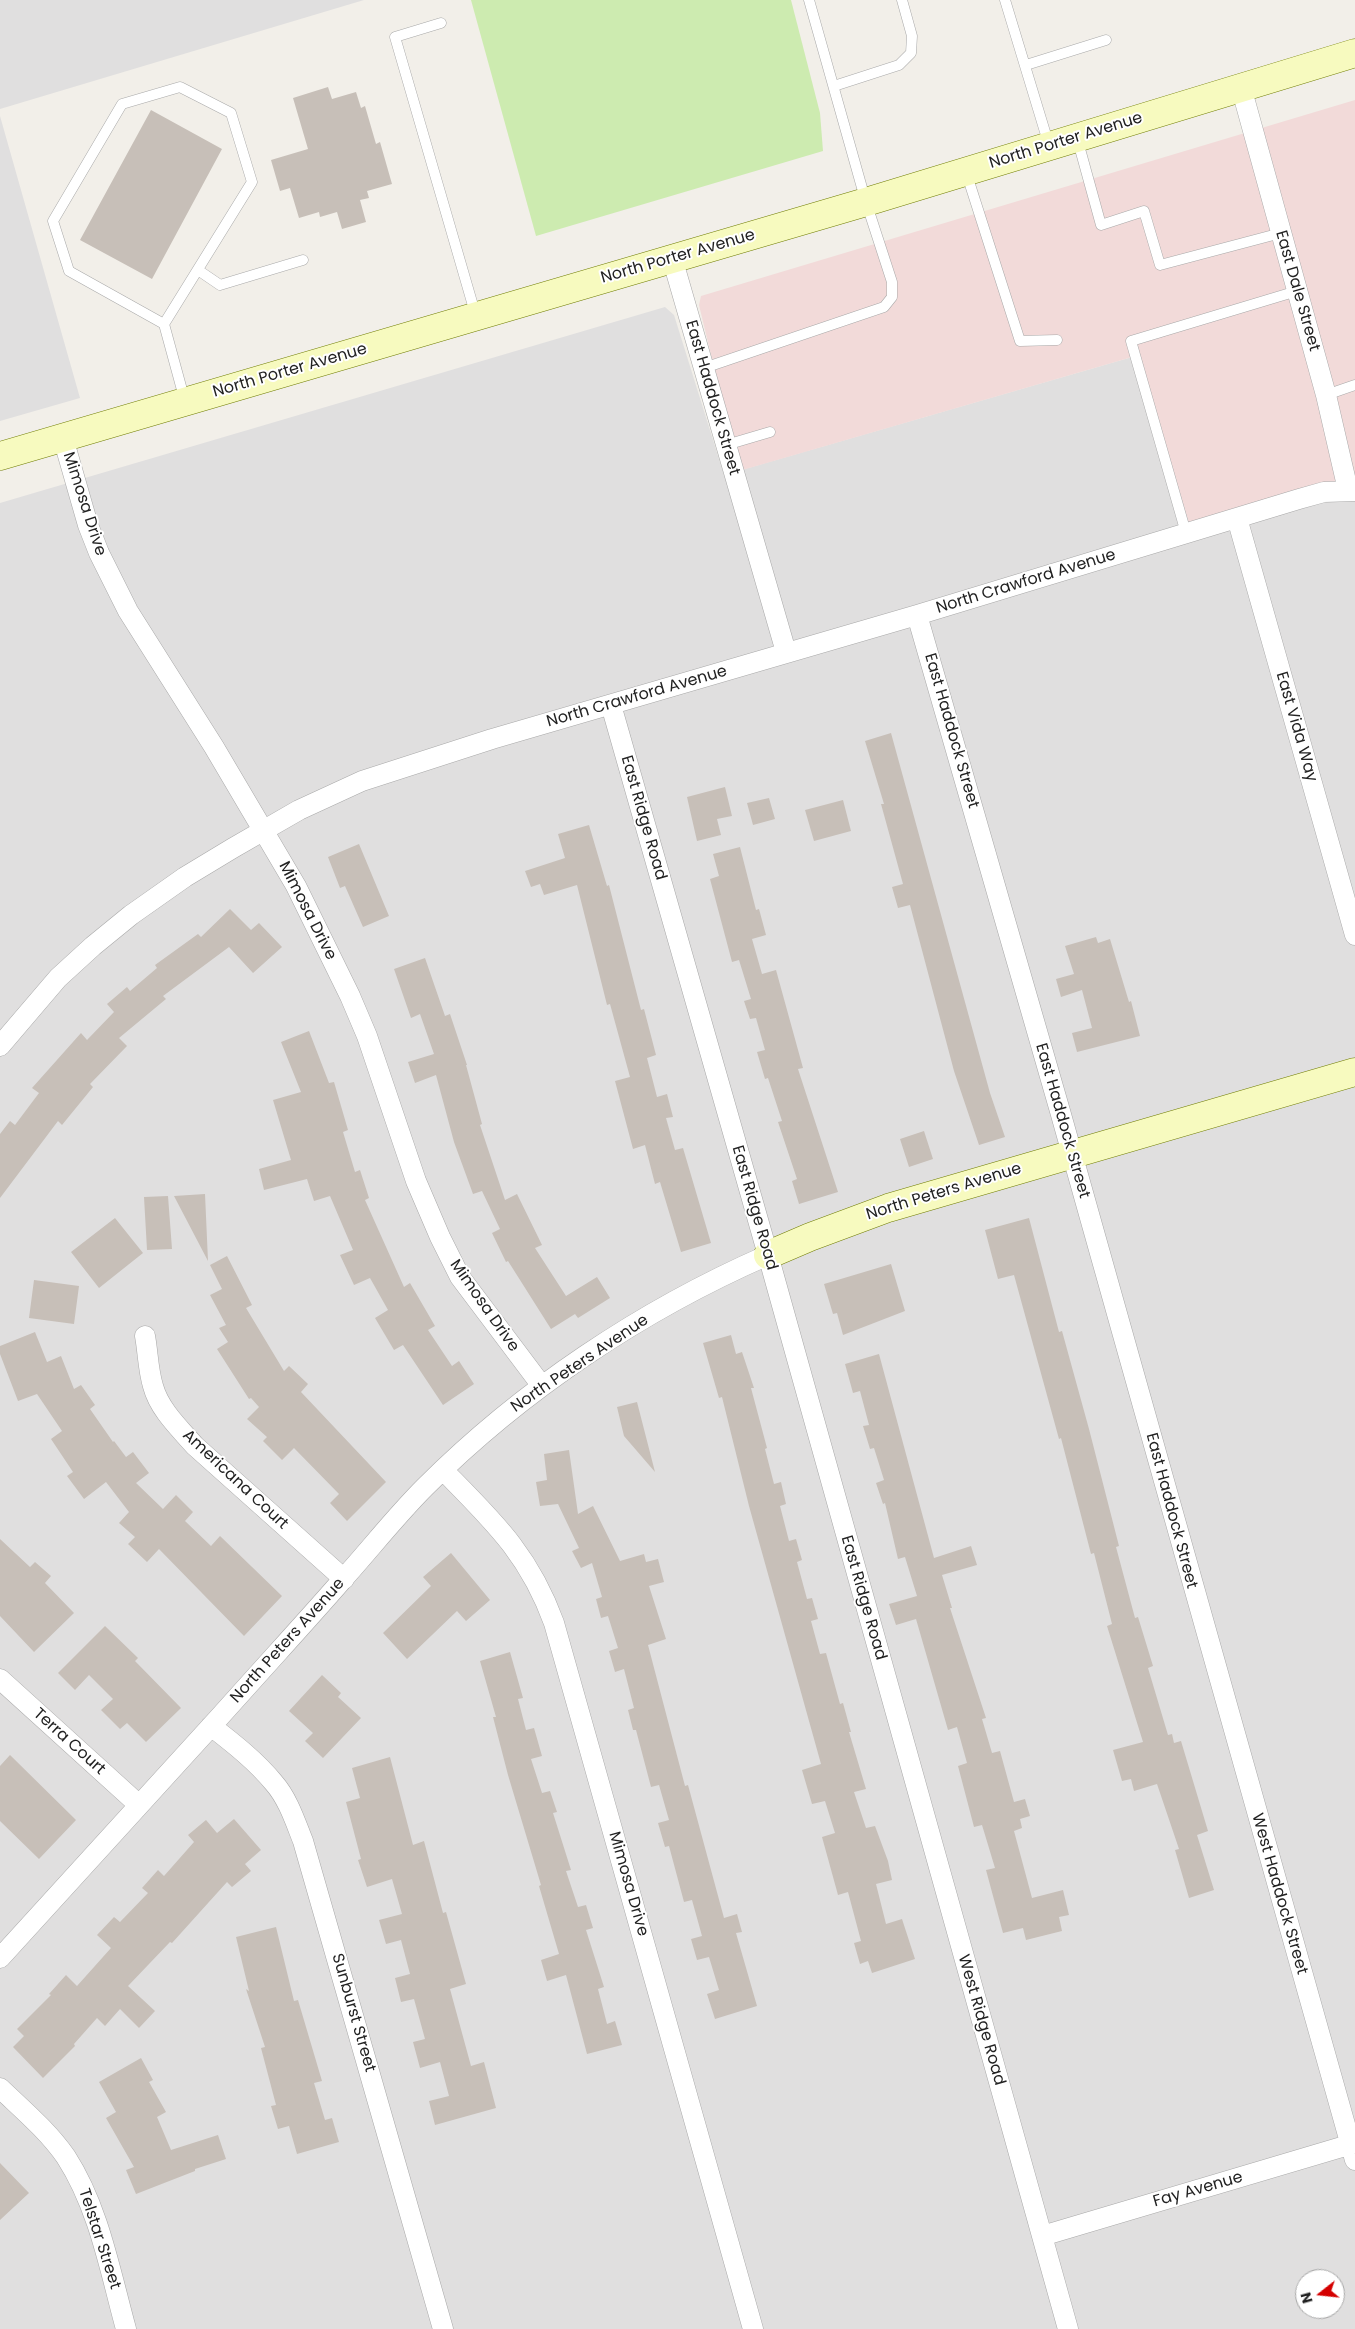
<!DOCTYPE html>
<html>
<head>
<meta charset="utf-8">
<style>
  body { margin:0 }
  #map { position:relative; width:1355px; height:2329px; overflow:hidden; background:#f2efe9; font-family:Poppins,sans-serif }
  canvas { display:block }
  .north { position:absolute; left:1295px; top:2269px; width:50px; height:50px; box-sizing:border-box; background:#fff; border:1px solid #a7a7a7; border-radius:50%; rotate:254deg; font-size:14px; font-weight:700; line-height:20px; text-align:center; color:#222 }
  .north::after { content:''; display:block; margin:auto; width:18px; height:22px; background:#d40000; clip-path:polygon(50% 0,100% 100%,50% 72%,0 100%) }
</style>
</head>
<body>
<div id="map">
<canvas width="1355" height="2329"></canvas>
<div class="north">N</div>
</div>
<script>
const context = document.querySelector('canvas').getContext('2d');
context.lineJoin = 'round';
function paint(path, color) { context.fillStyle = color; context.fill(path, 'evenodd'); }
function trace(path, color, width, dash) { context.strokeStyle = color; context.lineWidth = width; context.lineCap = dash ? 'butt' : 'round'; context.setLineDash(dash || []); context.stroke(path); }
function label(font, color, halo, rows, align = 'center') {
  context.font = font + ' Poppins,sans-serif'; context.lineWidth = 4; context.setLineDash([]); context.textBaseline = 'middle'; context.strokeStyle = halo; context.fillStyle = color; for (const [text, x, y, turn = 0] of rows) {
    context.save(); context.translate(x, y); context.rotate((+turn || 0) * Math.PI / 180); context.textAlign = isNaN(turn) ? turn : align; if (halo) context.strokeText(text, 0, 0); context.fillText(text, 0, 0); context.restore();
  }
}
paint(new Path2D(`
  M 0,0 L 364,0 L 0,109 Z
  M 0,116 L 80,398 L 0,421 Z
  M 665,307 L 674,315 L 724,475 L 1139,355 L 1314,503 L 1355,500 L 1355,2329 L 0,2329 L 0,503 ZM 1305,2279 L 1335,2279 L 1335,2309 L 1305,2309 Z`), '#e0dfdf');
paint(new Path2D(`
  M 1355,100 L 1355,485 L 1190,527 L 1139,355 L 739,471 L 699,305 L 701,296 Z`), '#f2dad9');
paint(new Path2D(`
  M 471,0 L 791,0 L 820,113 L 823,151 L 536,236 Z`), '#cdebb0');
paint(new Path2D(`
  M 328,87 L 332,99 L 356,92 L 361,108 L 365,106 L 376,144 L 380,142 L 392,184 L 367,191 L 369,198 L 360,200 L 366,222 L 342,229 L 337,212 L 320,217 L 319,212 L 299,218 L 290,188 L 280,191 L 271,160 L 308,149 L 293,98 Z
  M 151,110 L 222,149 L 152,279 L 80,240 Z
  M 891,733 L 990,1093 L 1005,1137 L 979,1145 L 954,1071 L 910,905 L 898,908 L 892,887 L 903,884 L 881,804 L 884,804 L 865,741 Z
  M 725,787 L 732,816 L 717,819 L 721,835 L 697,841 L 687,797 Z
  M 769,798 L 775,819 L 753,825 L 747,803 Z
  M 843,800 L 851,831 L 814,841 L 805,810 Z
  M 589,825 L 607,886 L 609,885 L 641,1010 L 644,1009 L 656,1055 L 647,1058 L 657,1097 L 667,1094 L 673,1117 L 666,1118 L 675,1150 L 683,1148 L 711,1243 L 681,1252 L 660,1182 L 655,1184 L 645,1145 L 633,1149 L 615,1081 L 630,1077 L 610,1004 L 607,1005 L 577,885 L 544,895 L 540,884 L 531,887 L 525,871 L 565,858 L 558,834 Z
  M 359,844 L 389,916 L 363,927 L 345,886 L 340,888 L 328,857 Z
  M 740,847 L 756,910 L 759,909 L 766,935 L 752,939 L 762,974 L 776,970 L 803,1068 L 798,1069 L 838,1192 L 799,1204 L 792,1181 L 797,1179 L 778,1122 L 782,1121 L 768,1078 L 765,1079 L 757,1052 L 765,1050 L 756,1018 L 750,1019 L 744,1001 L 751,999 L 739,960 L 732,962 L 710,879 L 719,876 L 713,854 Z
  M 230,909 L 251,930 L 259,923 L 282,947 L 253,973 L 229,947 L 163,996 L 166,999 L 119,1038 L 127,1046 L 90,1084 L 93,1087 L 62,1125 L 58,1121 L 0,1198 L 0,1134 L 10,1121 L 15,1125 L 39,1093 L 32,1088 L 81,1033 L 87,1040 L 114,1012 L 107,1004 L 127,987 L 130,991 L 157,968 L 155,965 L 198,934 L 201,937 Z
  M 1096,937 L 1098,943 L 1110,939 L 1129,1002 L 1131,1001 L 1140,1036 L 1077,1052 L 1072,1033 L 1092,1028 L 1082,990 L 1061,997 L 1056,979 L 1074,974 L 1065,946 Z
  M 425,958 L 445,1016 L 450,1014 L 467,1065 L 466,1065 L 482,1124 L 480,1125 L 505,1200 L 517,1194 L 542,1245 L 535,1248 L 566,1296 L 597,1277 L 610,1298 L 578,1318 L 575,1314 L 551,1329 L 508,1261 L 506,1262 L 492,1233 L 500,1229 L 482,1191 L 473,1194 L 454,1142 L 436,1075 L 415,1083 L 408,1062 L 434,1054 L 420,1014 L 411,1018 L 394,969 Z
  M 309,1031 L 329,1083 L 334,1082 L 348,1130 L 343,1132 L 355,1172 L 360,1170 L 369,1198 L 365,1200 L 404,1287 L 410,1283 L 435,1326 L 428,1330 L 452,1366 L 459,1361 L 474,1384 L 443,1405 L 403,1345 L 394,1350 L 375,1318 L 388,1310 L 370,1278 L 354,1285 L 340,1255 L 353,1250 L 330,1196 L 314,1201 L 307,1179 L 264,1190 L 259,1169 L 291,1160 L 273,1100 L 301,1092 L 281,1042 Z
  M 924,1131 L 933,1159 L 909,1167 L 900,1139 Z
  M 205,1194 L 208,1261 L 174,1196 Z
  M 168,1196 L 172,1249 L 147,1250 L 144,1197 Z
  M 115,1218 L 143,1253 L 99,1288 L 71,1252 Z
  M 1029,1218 L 1059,1332 L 1062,1331 L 1089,1429 L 1119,1546 L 1116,1547 L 1135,1618 L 1138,1617 L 1153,1666 L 1148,1668 L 1168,1735 L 1172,1734 L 1174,1743 L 1181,1741 L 1208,1831 L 1197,1835 L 1214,1890 L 1189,1898 L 1175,1850 L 1179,1849 L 1157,1784 L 1134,1791 L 1131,1779 L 1122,1781 L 1113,1750 L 1143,1742 L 1107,1626 L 1112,1624 L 1094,1553 L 1091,1554 L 1061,1438 L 1059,1439 L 1014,1275 L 998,1279 L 985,1230 Z
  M 227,1256 L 252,1305 L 246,1308 L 284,1371 L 289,1366 L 308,1384 L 301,1392 L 386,1482 L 347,1521 L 330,1503 L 339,1494 L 294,1448 L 282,1460 L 263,1441 L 267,1437 L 247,1419 L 259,1407 L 251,1398 L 249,1399 L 217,1349 L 228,1342 L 219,1328 L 226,1325 L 210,1295 L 222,1289 L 210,1265 Z
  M 891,1264 L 905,1311 L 843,1335 L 837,1313 L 833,1314 L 824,1284 Z
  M 34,1280 L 79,1286 L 74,1324 L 29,1318 Z
  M 35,1332 L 47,1362 L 61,1356 L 74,1389 L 81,1385 L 95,1405 L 90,1409 L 113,1442 L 114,1441 L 126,1457 L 133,1452 L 149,1473 L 136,1483 L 163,1509 L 176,1495 L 193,1512 L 185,1521 L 211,1546 L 220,1536 L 282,1596 L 244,1636 L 159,1549 L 147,1562 L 128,1544 L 135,1537 L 119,1523 L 129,1512 L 106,1482 L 84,1499 L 67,1476 L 73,1472 L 51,1439 L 62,1431 L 37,1394 L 18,1401 L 0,1354 L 0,1346 Z
  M 731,1335 L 736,1354 L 742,1352 L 754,1388 L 751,1388 L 767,1448 L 765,1449 L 774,1484 L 781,1482 L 786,1504 L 780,1506 L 789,1541 L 796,1539 L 802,1560 L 797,1562 L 807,1599 L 812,1598 L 818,1619 L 811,1621 L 820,1654 L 826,1653 L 840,1704 L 843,1703 L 851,1732 L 849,1732 L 866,1789 L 854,1792 L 866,1828 L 875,1826 L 888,1861 L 892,1880 L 876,1884 L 886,1924 L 902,1919 L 915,1959 L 872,1973 L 868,1961 L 860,1964 L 854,1943 L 861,1941 L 848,1892 L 838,1895 L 822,1837 L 835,1833 L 825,1801 L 812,1804 L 802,1770 L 821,1764 L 749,1506 L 722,1397 L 719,1398 L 703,1343 Z
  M 879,1354 L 934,1558 L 971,1546 L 977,1565 L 942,1575 L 952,1608 L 950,1608 L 986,1718 L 982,1719 L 992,1753 L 1000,1751 L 1014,1802 L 1025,1799 L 1030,1816 L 1020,1819 L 1022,1828 L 1014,1831 L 1032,1898 L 1063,1890 L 1069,1915 L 1059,1917 L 1062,1931 L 1026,1940 L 1023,1928 L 1003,1933 L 986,1870 L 995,1868 L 982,1825 L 974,1827 L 958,1766 L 967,1763 L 957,1727 L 948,1730 L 916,1619 L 896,1625 L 889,1604 L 917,1596 L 905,1557 L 898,1559 L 885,1503 L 883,1504 L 876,1483 L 884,1480 L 874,1448 L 870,1449 L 863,1426 L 869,1425 L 860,1391 L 853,1393 L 845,1364 Z
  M 637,1402 L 655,1472 L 624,1436 L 617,1407 Z
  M 569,1450 L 578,1514 L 593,1506 L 620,1561 L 644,1554 L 646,1562 L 658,1559 L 664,1582 L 649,1586 L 666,1639 L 648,1645 L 685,1786 L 688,1785 L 724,1918 L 737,1914 L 742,1932 L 736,1933 L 757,2006 L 715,2019 L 707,1994 L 719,1990 L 709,1957 L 697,1960 L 691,1939 L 702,1936 L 692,1900 L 684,1902 L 669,1846 L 665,1847 L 658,1823 L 669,1820 L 659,1785 L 651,1787 L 636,1730 L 633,1730 L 628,1710 L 634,1708 L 624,1669 L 615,1672 L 609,1651 L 618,1648 L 608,1616 L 601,1618 L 596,1599 L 602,1597 L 592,1563 L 581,1568 L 572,1551 L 579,1548 L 558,1504 L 540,1506 L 536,1482 L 547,1480 L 544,1454 Z
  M 0,1539 L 30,1567 L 35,1562 L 51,1576 L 45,1583 L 74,1613 L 34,1652 L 0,1616 Z
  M 451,1553 L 490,1600 L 466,1621 L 457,1611 L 407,1659 L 383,1633 L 431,1586 L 423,1577 Z
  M 105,1626 L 138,1658 L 135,1661 L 181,1708 L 146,1742 L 127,1723 L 120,1729 L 101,1710 L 113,1699 L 89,1675 L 75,1690 L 58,1673 Z
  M 510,1652 L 523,1698 L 518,1699 L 526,1730 L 534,1728 L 542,1756 L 531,1759 L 542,1793 L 550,1791 L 557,1812 L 553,1813 L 571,1870 L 566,1871 L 578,1907 L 586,1905 L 593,1928 L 586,1930 L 604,1987 L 598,1989 L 607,2024 L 615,2021 L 622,2045 L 587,2054 L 566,1975 L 547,1981 L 541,1960 L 559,1954 L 539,1886 L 541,1885 L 508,1775 L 493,1717 L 496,1717 L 480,1661 Z
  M 322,1675 L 341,1693 L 338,1697 L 361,1718 L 323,1758 L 305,1741 L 313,1733 L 289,1711 Z
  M 10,1755 L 76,1820 L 39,1859 L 0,1821 L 0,1766 Z
  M 390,1757 L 413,1845 L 424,1841 L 443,1913 L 446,1912 L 466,1984 L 450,1989 L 471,2066 L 484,2062 L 496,2108 L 435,2125 L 429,2101 L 449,2096 L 440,2062 L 420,2068 L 413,2042 L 425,2039 L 414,1999 L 401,2002 L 395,1978 L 410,1974 L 401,1940 L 386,1944 L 379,1920 L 402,1914 L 392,1879 L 367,1887 L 358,1860 L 361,1859 L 346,1802 L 360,1798 L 352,1768 Z
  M 234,1819 L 261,1850 L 245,1864 L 251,1871 L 232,1887 L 227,1882 L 172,1943 L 170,1942 L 128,1986 L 155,2011 L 139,2028 L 120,2009 L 105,2026 L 97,2018 L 74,2044 L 75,2046 L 43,2078 L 13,2047 L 24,2036 L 17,2029 L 51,1995 L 49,1994 L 66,1975 L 77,1986 L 111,1948 L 97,1935 L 114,1917 L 120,1922 L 148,1893 L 142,1888 L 158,1870 L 164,1876 L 194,1842 L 188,1835 L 206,1820 L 217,1833 Z
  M 276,1927 L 294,2001 L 298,2000 L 322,2081 L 314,2083 L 325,2120 L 332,2118 L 339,2142 L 297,2154 L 289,2126 L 278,2129 L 271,2106 L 276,2105 L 261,2048 L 265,2047 L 246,1989 L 249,1991 L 236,1937 Z
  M 141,2058 L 153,2080 L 149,2082 L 166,2112 L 157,2117 L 171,2150 L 218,2135 L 226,2159 L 195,2169 L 195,2171 L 136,2194 L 126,2170 L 134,2167 L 106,2118 L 116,2112 L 99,2082 Z
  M 0,2163 L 29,2193 L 0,2220 Z`), '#c7bfb8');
const lane = new Path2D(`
  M 1005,0 L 1049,145
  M 441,23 L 395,37 L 476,316
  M 1026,65 L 1106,40
  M 834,86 L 899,65 L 911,53 L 912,36 L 902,0
  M 1077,138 L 1101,225 L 1144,211 L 1160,265 L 1281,233
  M 966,172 L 1020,341 L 1057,340
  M 198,270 L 220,285 L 303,260
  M 164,324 L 69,271 L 53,221 L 122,104 L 180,87 L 231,113 L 252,182 L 164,324 L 185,401
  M 704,368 L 884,307 L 892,297 L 892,282 L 866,202 L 809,0
  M 1326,395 L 1355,385
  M 726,445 L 770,432
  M 1186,533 L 1131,341 L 1297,291`);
const street = new Path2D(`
  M 1241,87 L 1326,395 L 1348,490
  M 672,258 L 786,652
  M 63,438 L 88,525 L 99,553 L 128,611 L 214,747 L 296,886 L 350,996 L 367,1036 L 416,1181 L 440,1237 L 460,1277 L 542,1386
  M 1237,518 L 1355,935
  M 917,615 L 1060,1111 L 1355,2160
  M 611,705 L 768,1255 L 1068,2329
  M 0,1046 L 58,978 L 93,946 L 131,915 L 185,877 L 233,848 L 299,810 L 362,781 L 492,739 L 917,615 L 1299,499 L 1324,492 L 1355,491
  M 145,1336 C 148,1352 148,1370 153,1386 C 159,1409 179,1428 195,1446 L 344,1579
  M 443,1470 C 493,1521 529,1554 554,1623 L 753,2329
  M 0,1679 L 139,1805
  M 211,1726 C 233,1743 256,1761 274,1783 C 288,1799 295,1821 303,1841 L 443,2329
  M 0,1958 C 81,1869 162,1781 242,1692 C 276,1654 310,1617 344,1578 C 371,1548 396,1516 425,1487 C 522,1390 642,1310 768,1255
  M 0,2088 C 23,2110 48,2131 66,2157 C 99,2208 110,2271 126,2329
  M 1042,2236 L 1355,2143`);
const secondary = new Path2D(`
  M 0,456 L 866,202 L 1355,53
  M 768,1255 L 810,1237 L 888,1208 L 1355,1072`);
trace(lane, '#a9a9a9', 11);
trace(street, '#a9a9a9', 21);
trace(secondary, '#707d05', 29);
trace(lane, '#fff', 10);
trace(street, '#fff', 20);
trace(secondary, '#f7fabf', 28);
label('16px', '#222', '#fff', [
  ["North Porter Avenue",1066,141,-17],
  ["North Porter Avenue",678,257,-16],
  ["East Dale Street",1297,291,74],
  ["North Porter Avenue",290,371,-16],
  ["East Haddock Street",712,398,74],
  ["Mimosa Drive",84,504,72],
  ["North Crawford Avenue",1026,582,-17],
  ["North Crawford Avenue",637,697,-16],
  ["East Vida Way",1296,727,74],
  ["East Haddock Street",951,731,74],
  ["East Ridge Road",643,818,74],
  ["Mimosa Drive",307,911,63],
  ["East Haddock Street",1062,1121,74],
  ["North Peters Avenue",944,1192,-17],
  ["East Ridge Road",754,1208,74],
  ["Mimosa Drive",484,1306,55],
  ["North Peters Avenue",580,1364,-34],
  ["Americana Court",235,1480,43],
  ["East Haddock Street",1171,1511,75],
  ["East Ridge Road",863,1598,74],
  ["North Peters Avenue",288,1641,-48],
  ["Terra Court",69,1742,42],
  ["Mimosa Drive",628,1884,74],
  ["West Haddock Street",1279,1894,74],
  ["Sunburst Street",353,2013,74],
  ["West Ridge Road",981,2020,74],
  ["Fay Avenue",1198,2190,-16],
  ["Telstar Street",99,2239,72]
]);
</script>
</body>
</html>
